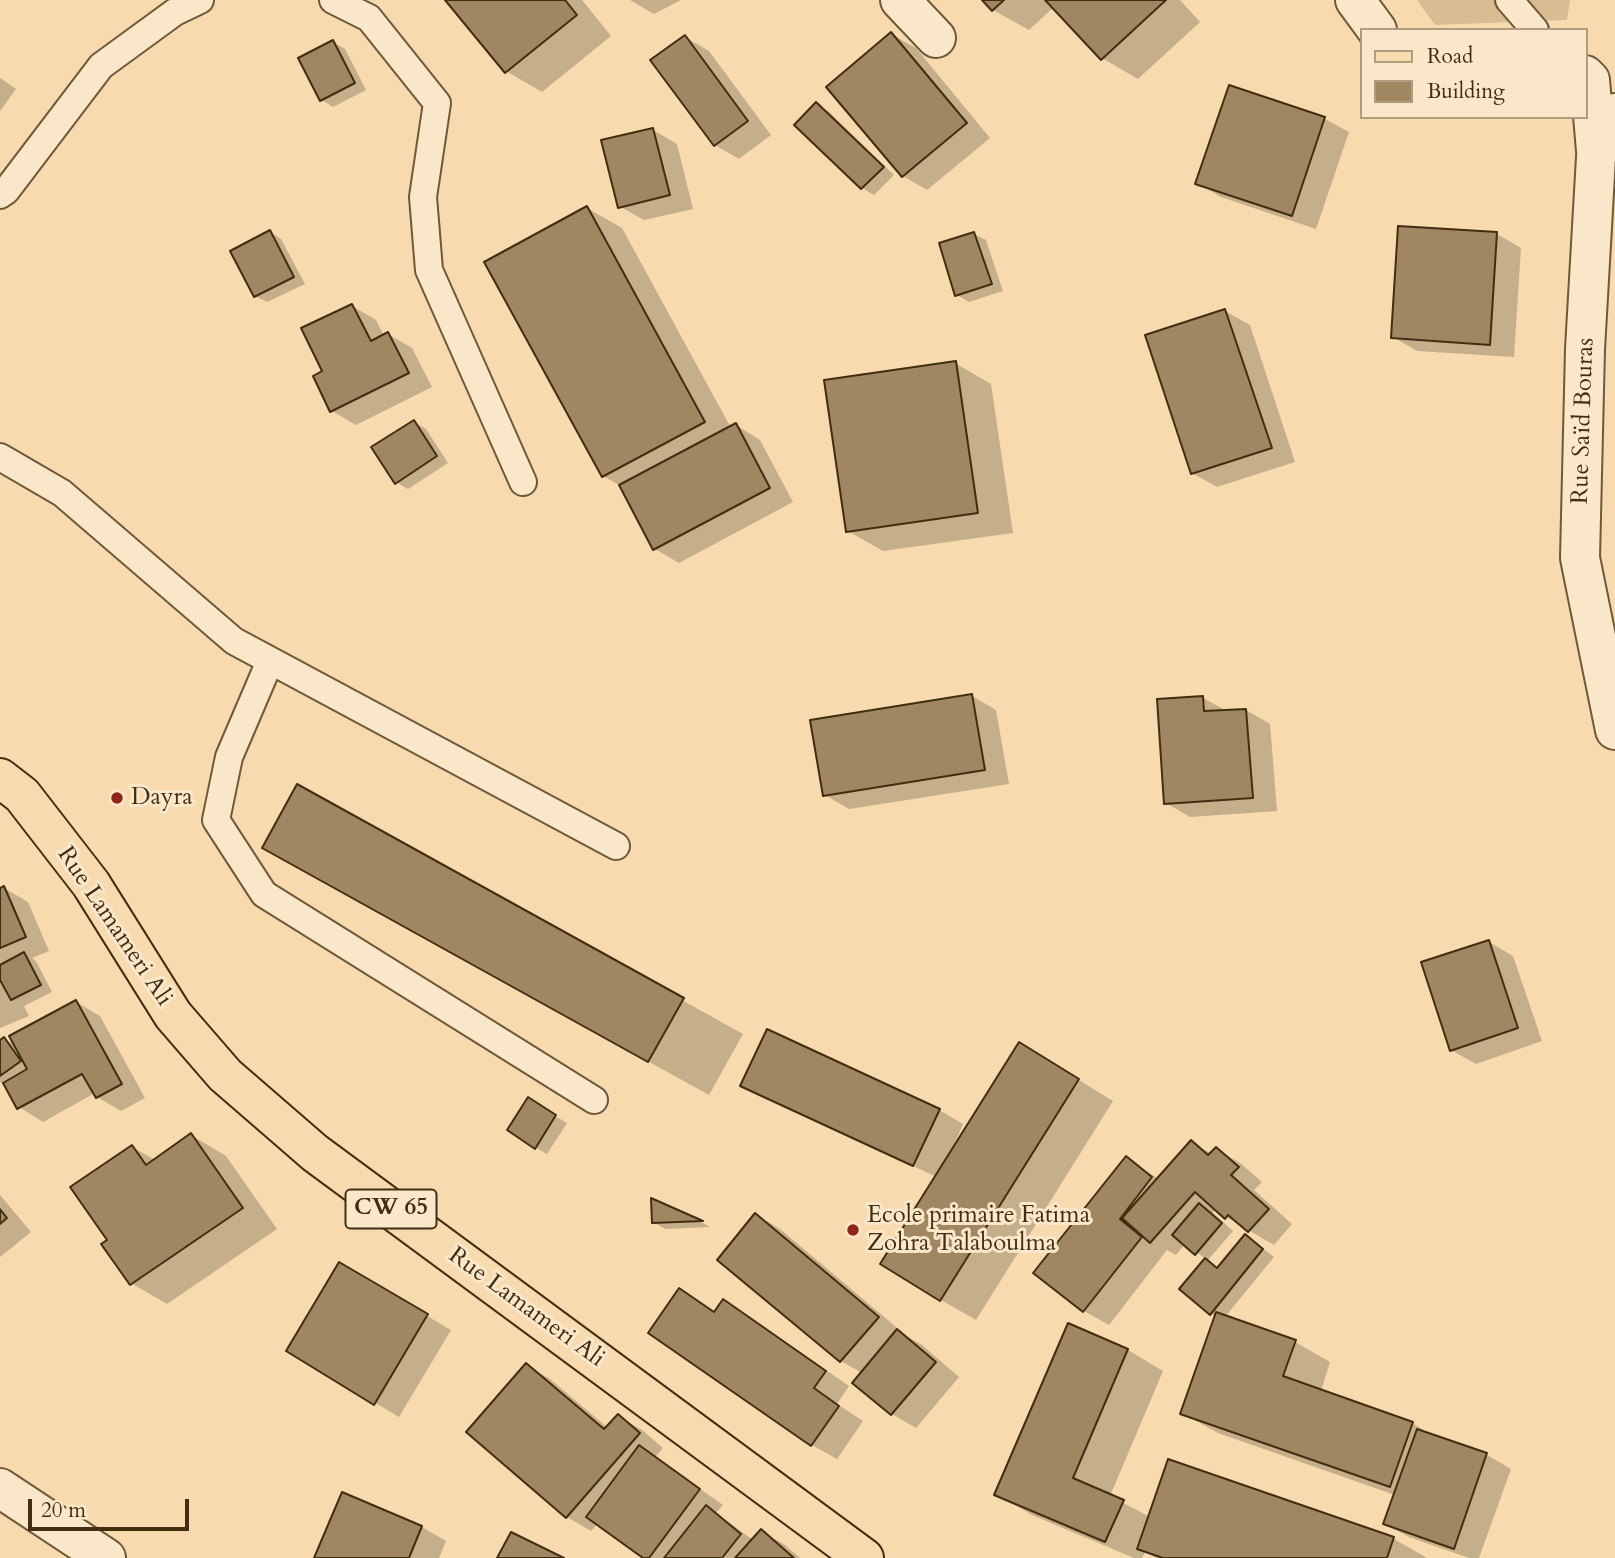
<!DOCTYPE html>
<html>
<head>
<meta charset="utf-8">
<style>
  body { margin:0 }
  #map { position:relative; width:1615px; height:1558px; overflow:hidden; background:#f7daad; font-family:Cardo,serif }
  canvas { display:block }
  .legend { position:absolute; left:1360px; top:28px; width:228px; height:91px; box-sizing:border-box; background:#fae7ca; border:2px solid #b09d80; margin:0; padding:9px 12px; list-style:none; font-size:21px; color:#412e11 }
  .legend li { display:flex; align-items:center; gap:14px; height:35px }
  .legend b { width:35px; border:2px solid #b09d80 }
  .scale { position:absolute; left:28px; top:1499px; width:161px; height:32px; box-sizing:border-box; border:4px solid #412e11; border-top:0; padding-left:9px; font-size:21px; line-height:24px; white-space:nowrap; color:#412e11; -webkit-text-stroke:5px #fae7ca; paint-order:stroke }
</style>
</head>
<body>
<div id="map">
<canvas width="1615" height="1558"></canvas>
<ul class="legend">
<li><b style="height:9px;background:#f7daad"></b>Road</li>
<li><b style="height:19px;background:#a08762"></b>Building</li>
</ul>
<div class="scale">20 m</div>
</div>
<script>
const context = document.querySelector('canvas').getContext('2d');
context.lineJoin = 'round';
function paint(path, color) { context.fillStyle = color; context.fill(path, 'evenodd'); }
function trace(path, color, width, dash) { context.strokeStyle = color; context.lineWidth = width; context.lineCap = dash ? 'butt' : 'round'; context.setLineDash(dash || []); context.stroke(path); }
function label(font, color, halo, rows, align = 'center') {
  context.font = font + ' Cardo,serif'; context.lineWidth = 6; context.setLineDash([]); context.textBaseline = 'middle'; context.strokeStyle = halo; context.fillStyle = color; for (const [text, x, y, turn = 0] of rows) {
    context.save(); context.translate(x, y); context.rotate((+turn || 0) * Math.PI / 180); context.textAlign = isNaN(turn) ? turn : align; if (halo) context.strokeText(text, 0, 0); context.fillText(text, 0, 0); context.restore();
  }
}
paint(new Path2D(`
  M 1417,0 L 1570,0 L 1567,20 L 1435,25 Z`), '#d8bd92');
paint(new Path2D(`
  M 448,0 L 582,0 L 611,36 L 542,92 L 506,71 Z
  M 630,0 L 681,0 L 654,14 Z
  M 984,0 L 1180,0 L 1200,22 L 1138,79 L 1102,58 L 1054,7 L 1029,30 L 993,10 Z
  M 891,34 L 916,48 L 990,138 L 927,190 L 903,176 Z
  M 685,37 L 709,51 L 771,135 L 739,159 L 715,145 Z
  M 333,42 L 345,49 L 366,90 L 333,107 L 322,100 Z
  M 0,78 L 16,89 L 0,111 Z
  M 1230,87 L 1325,119 L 1349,132 L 1316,229 L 1221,197 L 1197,183 Z
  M 816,104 L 828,111 L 894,175 L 874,195 L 862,188 Z
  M 653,130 L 677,144 L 693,209 L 644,220 L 619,206 Z
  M 587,208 L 622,228 L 731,428 L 736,425 L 760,440 L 793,502 L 679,563 L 655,549 L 621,486 L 603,476 Z
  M 270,232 L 281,239 L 305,284 L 267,302 L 255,296 Z
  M 974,234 L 986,240 L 1003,291 L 969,302 L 957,295 Z
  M 1497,234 L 1521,248 L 1514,357 L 1417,351 L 1393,337 Z
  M 352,306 L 376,320 L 384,336 L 388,334 L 412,348 L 432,387 L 356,425 L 332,411 L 324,372 Z
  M 1225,311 L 1250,325 L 1295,462 L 1217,487 L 1192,473 Z
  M 955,363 L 991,384 L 1013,533 L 883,551 L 848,531 Z
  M 414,422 L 426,429 L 448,463 L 408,489 L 396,482 Z
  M 972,696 L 996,710 L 1009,784 L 849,809 L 825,795 Z
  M 1203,698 L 1227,711 L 1246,710 L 1270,724 L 1277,811 L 1190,817 L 1166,803 Z
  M 298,787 L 743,1034 L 709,1095 L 324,882 Z
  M 4,888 L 28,902 L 49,951 L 32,958 L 36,961 L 52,992 L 24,1006 L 29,1016 L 0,1028 L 0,890 Z
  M 1489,942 L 1513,956 L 1542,1041 L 1476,1064 L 1451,1050 Z
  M 76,1002 L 100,1016 L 145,1098 L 121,1111 L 97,1097 L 95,1093 L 43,1122 L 19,1107 L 6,1085 L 0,1082 L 0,1042 L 4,1039 L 17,1046 Z
  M 1020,1044 L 1113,1101 L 976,1320 L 941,1300 L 937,1177 L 767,1099 L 742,1085 L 939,1110 L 963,1124 L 953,1147 L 955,1148 Z
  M 528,1100 L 567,1123 L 547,1154 L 535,1147 Z
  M 191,1135 L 226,1156 L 277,1229 L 167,1304 L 131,1283 L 132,1147 L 155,1160 Z
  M 1191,1142 L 1212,1154 L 1216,1149 L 1240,1163 L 1262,1182 L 1254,1190 L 1292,1224 L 1274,1245 L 1226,1217 L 1216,1209 L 1213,1213 L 1233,1231 L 1207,1261 L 1219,1269 L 1246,1236 L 1274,1257 L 1225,1317 L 1295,1342 L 1330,1362 L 1321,1391 L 1412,1423 L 1435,1437 L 1487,1455 L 1511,1469 L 1479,1558 L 1469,1558 L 1409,1537 L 1385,1524 L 1395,1495 L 1218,1433 L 1182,1413 L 1216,1317 L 1181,1289 L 1206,1259 L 1185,1244 L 1176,1255 L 1167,1250 L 1109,1325 L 1084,1311 L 1036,1273 L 1126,1159 L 1159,1179 Z
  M 0,1195 L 31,1232 L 0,1257 Z
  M 653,1201 L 703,1223 L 710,1227 L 665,1229 L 653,1222 Z
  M 756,1215 L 780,1229 L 902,1332 L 901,1333 L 922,1345 L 959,1377 L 916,1428 L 892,1414 L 862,1373 L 841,1361 L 719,1260 Z
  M 340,1265 L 451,1330 L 399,1417 L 288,1351 Z
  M 680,1290 L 715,1312 L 723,1301 L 747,1315 L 849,1386 L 837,1404 L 863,1421 L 837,1459 L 812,1445 L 650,1332 Z
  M 1069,1326 L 1128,1350 L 1163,1371 L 1110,1496 L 1150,1517 L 1169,1461 L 1394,1539 L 1427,1558 L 1156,1558 L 1145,1552 L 1142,1558 L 1134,1558 L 1032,1515 L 997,1494 Z
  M 526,1365 L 550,1379 L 608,1428 L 618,1416 L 642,1430 L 663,1448 L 655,1457 L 723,1505 L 716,1513 L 753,1540 L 761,1531 L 785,1545 L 800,1558 L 646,1558 L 598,1523 L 591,1531 L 567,1517 Z
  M 343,1494 L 422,1527 L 446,1541 L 439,1558 L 316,1558 Z`), '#0003');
const building = new Path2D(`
  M 445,0 L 565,0 L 577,15 L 505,73 Z
  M 982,0 L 1004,0 L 992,11 Z
  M 1045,0 L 1166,0 L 1101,60 Z
  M 891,32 L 967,123 L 902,177 L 826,87 Z
  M 685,35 L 748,121 L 714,146 L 650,60 Z
  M 333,40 L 355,83 L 320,101 L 298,58 Z
  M 1229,85 L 1325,117 L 1292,216 L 1195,184 Z
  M 816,102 L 884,167 L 861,189 L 794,125 Z
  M 653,128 L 670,195 L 618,208 L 601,140 Z
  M 587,206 L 705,422 L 602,477 L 484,262 Z
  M 1398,226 L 1497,232 L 1490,345 L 1391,338 Z
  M 270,230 L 294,277 L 254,297 L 230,251 Z
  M 974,232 L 992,284 L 955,296 L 939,243 Z
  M 352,304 L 371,341 L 388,332 L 409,373 L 330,412 L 313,376 L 322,371 L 301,328 Z
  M 1225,309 L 1272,448 L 1191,474 L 1145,335 Z
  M 956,361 L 978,513 L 846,532 L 824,380 Z
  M 414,420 L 437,456 L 395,484 L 371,447 Z
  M 736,423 L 770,488 L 653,550 L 619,485 Z
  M 972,694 L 985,770 L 823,796 L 810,720 Z
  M 1203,696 L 1204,711 L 1246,709 L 1253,798 L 1164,804 L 1157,699 Z
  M 297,784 L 684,998 L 648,1062 L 262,848 Z
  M 4,886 L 26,937 L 0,948 L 0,888 Z
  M 1489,940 L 1518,1028 L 1450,1051 L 1421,962 Z
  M 24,952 L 41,985 L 11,1000 L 0,980 L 0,965 Z
  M 76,1000 L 122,1084 L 96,1098 L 82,1074 L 17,1109 L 3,1083 L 27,1069 L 9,1036 Z
  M 767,1029 L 940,1109 L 913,1166 L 740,1086 Z
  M 4,1037 L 21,1061 L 0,1076 L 0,1040 Z
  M 1019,1042 L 1079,1079 L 940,1301 L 880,1264 Z
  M 528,1097 L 556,1115 L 535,1149 L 507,1130 Z
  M 191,1133 L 243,1208 L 130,1285 L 101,1244 L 107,1240 L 70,1187 L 132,1145 L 146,1165 Z
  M 1191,1140 L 1208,1155 L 1216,1147 L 1239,1167 L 1231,1175 L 1269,1209 L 1248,1232 L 1228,1215 L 1225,1219 L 1195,1192 L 1150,1243 L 1122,1218 Z
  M 1126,1156 L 1152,1177 L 1120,1219 L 1142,1237 L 1083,1312 L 1033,1273 Z
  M 651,1198 L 703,1221 L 652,1223 Z
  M 1199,1203 L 1222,1223 L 1195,1255 L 1172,1235 Z
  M 0,1209 L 7,1218 L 0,1224 Z
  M 755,1213 L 879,1317 L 840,1362 L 717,1260 Z
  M 1245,1234 L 1263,1249 L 1210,1315 L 1179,1289 L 1205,1258 L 1217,1268 Z
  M 339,1262 L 428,1314 L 374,1405 L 286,1351 Z
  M 679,1288 L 714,1312 L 723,1299 L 826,1371 L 814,1388 L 839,1406 L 811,1446 L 648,1333 Z
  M 1216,1312 L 1296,1340 L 1283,1376 L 1413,1422 L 1390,1487 L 1180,1414 Z
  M 1068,1323 L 1128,1349 L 1073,1478 L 1124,1500 L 1105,1542 L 994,1495 Z
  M 897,1329 L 936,1362 L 891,1415 L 852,1383 Z
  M 526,1363 L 604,1429 L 618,1414 L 640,1433 L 566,1518 L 466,1432 Z
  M 1417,1429 L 1487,1453 L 1454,1549 L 1383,1524 Z
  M 639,1445 L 700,1489 L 649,1558 L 643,1558 L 586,1517 Z
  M 1168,1459 L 1394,1537 L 1387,1558 L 1163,1558 L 1137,1549 Z
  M 342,1492 L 422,1526 L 409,1558 L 314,1558 Z
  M 706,1505 L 741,1534 L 722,1558 L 664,1558 Z
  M 761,1529 L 794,1558 L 735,1558 Z
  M 511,1532 L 564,1558 L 497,1558 Z`);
paint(building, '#a08762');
trace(building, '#412e11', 2);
const lane = new Path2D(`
  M 333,0 L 369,18 L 437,103 L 423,197 L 429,270 L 523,482
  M 1509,0 L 1535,30
  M 0,195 L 6,191 L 101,66 L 175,12 L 200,0
  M 0,457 L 62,493 L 234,641 L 616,846
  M 270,661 L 229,757 L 216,820 L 264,894 L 594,1100`);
const street = new Path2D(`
  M 900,0 L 936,38
  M 1355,0 L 1377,30
  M 1585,75 L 1590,80 L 1596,151
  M 1615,113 L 1596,157 L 1585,349 L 1580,558 L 1615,730
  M 0,1488 L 106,1558`);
const primary = new Path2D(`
  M 0,778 L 22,795 L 91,884 L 173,1015 L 225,1075 L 315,1153 L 864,1558`);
trace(lane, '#6e5938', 30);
trace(street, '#6e5938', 42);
trace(primary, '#412e11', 42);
trace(lane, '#fae7ca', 26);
trace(street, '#fae7ca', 38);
trace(primary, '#f7daad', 38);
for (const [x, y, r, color] of [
  [117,798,7,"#8f2418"],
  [853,1230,7,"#8f2418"]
]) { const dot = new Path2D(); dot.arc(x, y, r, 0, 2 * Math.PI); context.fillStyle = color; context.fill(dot); trace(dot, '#fae7ca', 2.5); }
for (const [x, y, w] of [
  [391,1209,91]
]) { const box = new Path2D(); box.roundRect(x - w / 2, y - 19.5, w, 39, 5); context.fillStyle = '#fae7ca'; context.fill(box); trace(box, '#412e11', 2); }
label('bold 23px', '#412e11', null, [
  ["CW 65",391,1209]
]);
label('24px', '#412e11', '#fae7ca', [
  ["Rue Saïd Bouras",1584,421,-88],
  ["Rue Lamameri Ali",114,927,56],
  ["Rue Lamameri Ali",526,1308,36]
]);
label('24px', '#412e11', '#fae7ca', [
  ["Dayra",131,798],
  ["Ecole primaire Fatima",867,1216],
  ["Zohra Talaboulma",867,1244]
], 'left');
</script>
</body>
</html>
